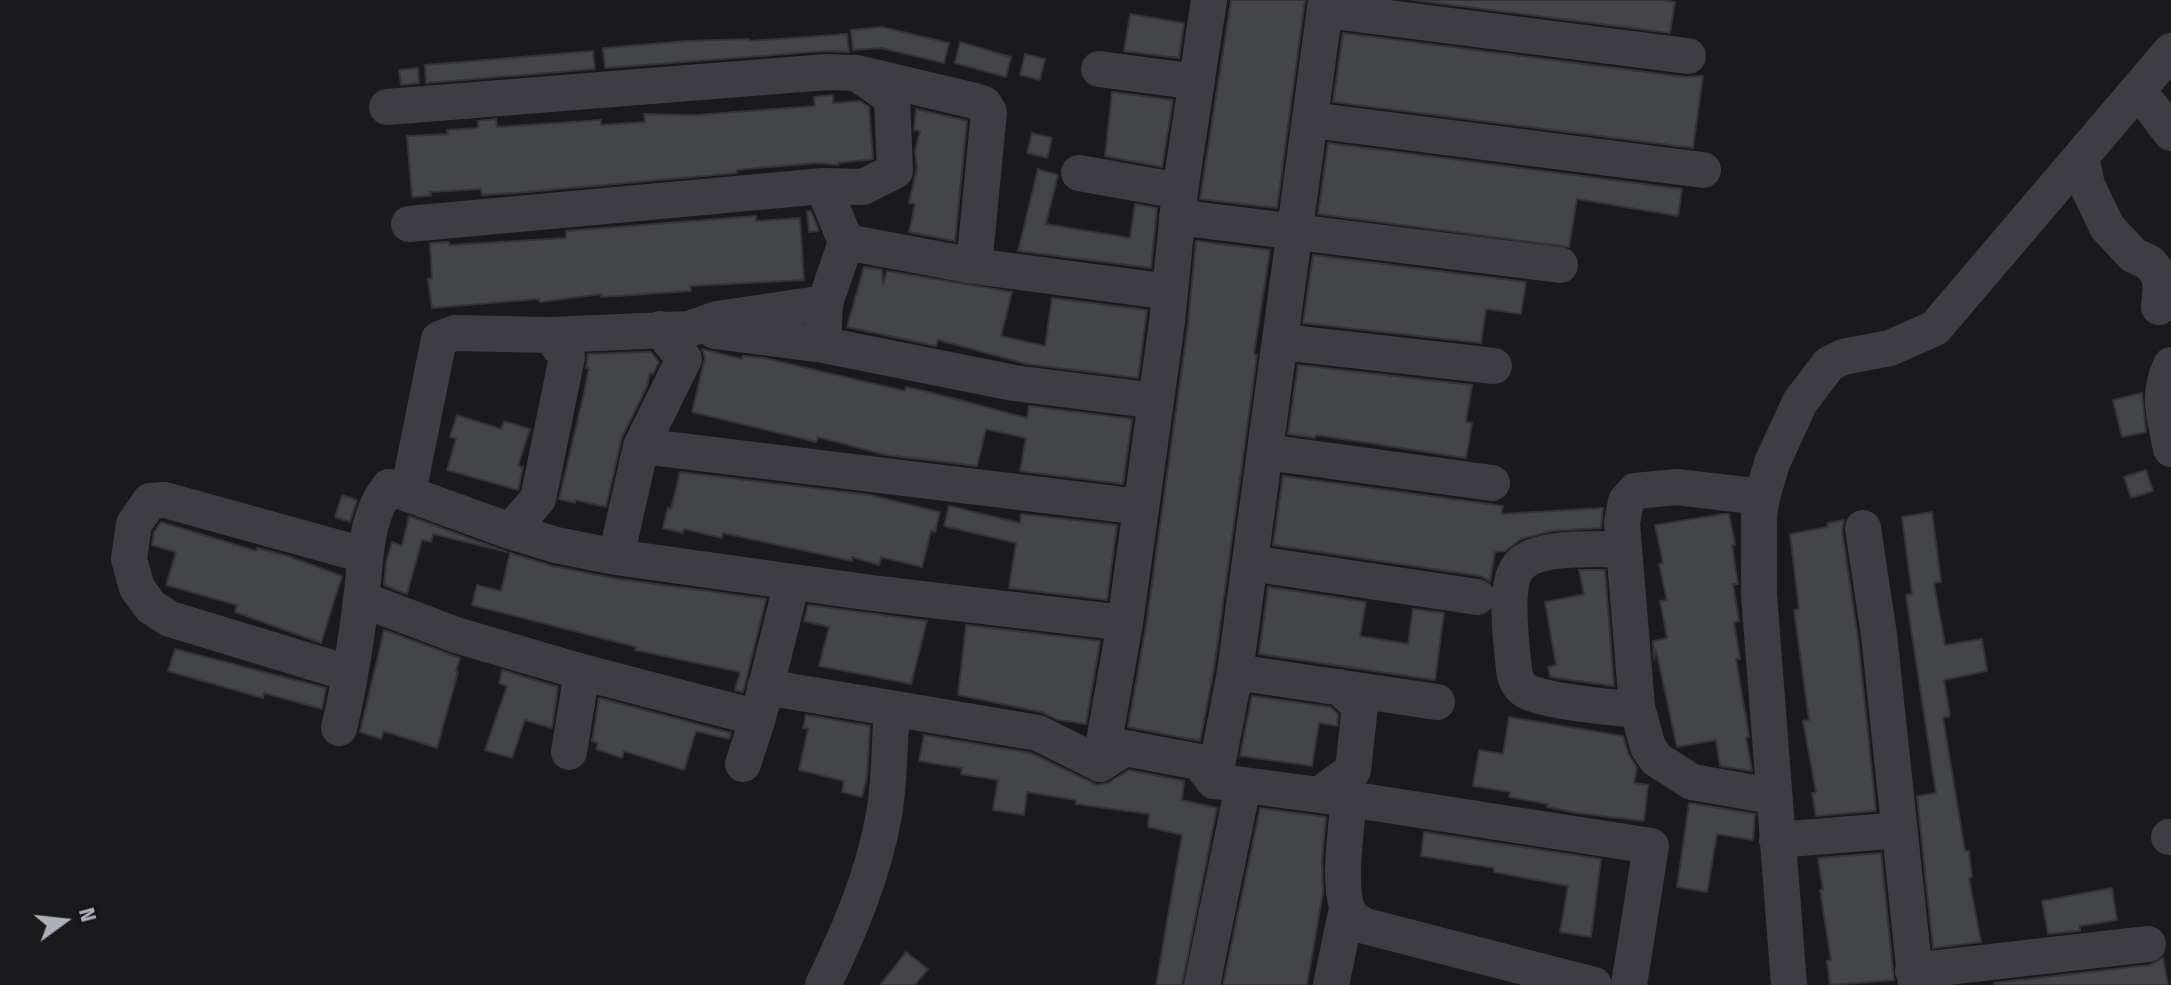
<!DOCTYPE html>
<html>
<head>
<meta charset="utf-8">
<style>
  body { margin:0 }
  #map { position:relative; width:2171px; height:985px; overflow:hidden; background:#1a1a1c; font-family:"Fira Sans Condensed",sans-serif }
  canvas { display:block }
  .north { position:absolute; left:24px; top:881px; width:80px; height:80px; -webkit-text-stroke:6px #151517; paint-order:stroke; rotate:75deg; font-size:22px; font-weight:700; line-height:32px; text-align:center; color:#adb0bb }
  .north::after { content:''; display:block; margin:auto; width:28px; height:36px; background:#adb0bb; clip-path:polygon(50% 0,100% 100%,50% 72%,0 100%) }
</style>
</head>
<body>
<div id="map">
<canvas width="2171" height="985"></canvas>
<div class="north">N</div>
</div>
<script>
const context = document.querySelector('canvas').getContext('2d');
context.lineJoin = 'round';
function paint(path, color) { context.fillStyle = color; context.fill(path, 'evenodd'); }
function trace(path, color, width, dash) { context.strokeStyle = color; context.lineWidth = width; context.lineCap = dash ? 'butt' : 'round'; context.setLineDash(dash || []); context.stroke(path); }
const building = new Path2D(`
  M 1231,0 L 1305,0 L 1277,208 L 1200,199 Z
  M 1413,0 L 1662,0 L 1675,2 L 1670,33 Z
  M 1130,14 L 1184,23 L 1179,58 L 1124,51 Z
  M 882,27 L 949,43 L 944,63 L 881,48 L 853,50 L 851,30 Z
  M 1343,33 L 1685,77 L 1703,76 L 1693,148 L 1333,102 Z
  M 847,34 L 849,52 L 825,51 L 605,68 L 603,48 L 688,41 L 749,39 L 749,41 Z
  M 960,42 L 1011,57 L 1006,77 L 955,63 Z
  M 593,51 L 595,69 L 426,83 L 425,65 Z
  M 1025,54 L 1045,59 L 1040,80 L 1020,75 Z
  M 418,68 L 419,83 L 401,85 L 399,70 Z
  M 1112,92 L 1173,100 L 1162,167 L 1105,156 Z
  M 833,95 L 833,103 L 860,101 L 869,107 L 873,159 L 838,163 L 838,165 L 819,163 L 768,167 L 737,170 L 737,173 L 515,193 L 482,195 L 481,189 L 430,192 L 431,196 L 412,197 L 407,136 L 448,134 L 447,130 L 478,128 L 478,121 L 496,119 L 497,127 L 601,120 L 601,125 L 645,122 L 644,114 L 696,115 L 815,106 L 814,97 Z
  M 916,109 L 967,121 L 955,241 L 909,232 L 915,204 L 909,203 L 917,168 L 915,151 L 920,131 L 914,130 Z
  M 1032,133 L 1052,138 L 1047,158 L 1027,153 Z
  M 1328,143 L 1682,189 L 1678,216 L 1577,199 L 1569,247 L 1318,214 Z
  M 1038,169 L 1058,175 L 1046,224 L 1130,238 L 1135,204 L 1157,208 L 1151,268 L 1018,251 Z
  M 807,211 L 811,211 L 819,231 L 809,232 Z
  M 756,216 L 756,221 L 800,218 L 804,280 L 690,286 L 691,291 L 601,297 L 602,294 L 540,302 L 539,299 L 432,308 L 428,279 L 432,278 L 430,243 L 449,242 L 449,245 L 566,238 L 566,231 Z
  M 1196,241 L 1270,250 L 1254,354 L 1257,355 L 1214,669 L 1200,741 L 1128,727 L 1146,626 L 1188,324 Z
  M 1313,255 L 1526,282 L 1521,314 L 1486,309 L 1481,343 L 1303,323 Z
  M 864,267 L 882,270 L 883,285 L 887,271 L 1012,292 L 1001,336 L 1045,346 L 1052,298 L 1147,310 L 1138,378 L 1027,364 L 938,340 L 936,346 L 847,327 Z
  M 702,349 L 742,359 L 743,356 L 764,358 L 905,391 L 906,387 L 933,393 L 1027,418 L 1029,406 L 1132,419 L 1123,484 L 1020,471 L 1026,438 L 986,429 L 977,466 L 886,455 L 818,437 L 816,442 L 692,412 L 705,358 Z
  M 651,352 L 659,362 L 653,374 L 650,373 L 647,386 L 622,437 L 606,507 L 575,500 L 575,503 L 559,499 L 582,402 L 589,368 L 586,368 L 588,354 Z
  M 1298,365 L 1472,385 L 1466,422 L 1472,423 L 1466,458 L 1316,435 L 1315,438 L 1288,434 Z
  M 2142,393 L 2146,432 L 2122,437 L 2113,400 Z
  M 457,415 L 501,429 L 504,421 L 530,429 L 518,466 L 523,467 L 518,490 L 447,470 L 456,439 L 450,437 Z
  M 2146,470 L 2153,491 L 2131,498 L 2124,477 Z
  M 680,472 L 870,495 L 940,512 L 935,532 L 931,531 L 922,567 L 881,557 L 879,565 L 852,557 L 852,561 L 723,533 L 722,538 L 684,529 L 683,533 L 663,528 L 668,508 L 671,509 Z
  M 1283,476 L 1503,506 L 1501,514 L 1603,508 L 1601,528 L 1552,531 L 1521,539 L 1505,551 L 1495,552 L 1490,581 L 1480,576 L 1273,545 Z
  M 342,495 L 357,500 L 350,522 L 335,517 Z
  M 949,506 L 1020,523 L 1021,514 L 1117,525 L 1107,600 L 1009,588 L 1016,543 L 944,526 Z
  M 1932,512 L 1941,582 L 1934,583 L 1945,645 L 1982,639 L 1987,671 L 1944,680 L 1950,716 L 1943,718 L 1965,851 L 1969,851 L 1972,877 L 1969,878 L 1981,942 L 1933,948 L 1917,796 L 1936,793 L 1906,595 L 1912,594 L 1902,517 Z
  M 1723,514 L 1729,514 L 1735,545 L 1732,545 L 1738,584 L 1733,584 L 1739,621 L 1734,622 L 1740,659 L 1736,659 L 1748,730 L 1749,737 L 1746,737 L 1752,771 L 1720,766 L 1716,740 L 1677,747 L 1656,650 L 1654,660 L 1653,641 L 1667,638 L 1660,601 L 1667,600 L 1659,564 L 1663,563 L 1655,525 Z
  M 409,516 L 507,552 L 433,534 L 431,542 L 422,540 L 407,594 L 384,585 L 386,563 L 392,542 L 402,546 Z
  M 1844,520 L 1842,531 L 1858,638 L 1876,811 L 1816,816 L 1812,793 L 1816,792 L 1803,721 L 1809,720 L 1794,610 L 1799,609 L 1790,534 L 1828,527 L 1827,523 Z
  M 161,522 L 256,551 L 257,548 L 288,556 L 342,576 L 321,643 L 235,612 L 237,605 L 166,585 L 176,552 L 152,545 L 154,532 Z
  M 510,553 L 552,566 L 612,578 L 766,599 L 743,692 L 735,690 L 740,672 L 635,650 L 636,647 L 472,605 L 477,585 L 501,591 Z
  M 1579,570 L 1605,570 L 1614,686 L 1550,677 L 1548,667 L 1556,665 L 1545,602 L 1584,594 Z
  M 1268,587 L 1366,602 L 1360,636 L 1408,644 L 1413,609 L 1444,613 L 1435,680 L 1259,654 Z
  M 808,605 L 927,621 L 911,684 L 819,666 L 829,627 L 804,621 Z
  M 966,625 L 1100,641 L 1086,724 L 1059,720 L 1041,712 L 958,695 Z
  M 384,630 L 460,658 L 456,671 L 458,672 L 437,748 L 384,731 L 381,739 L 360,732 Z
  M 175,649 L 326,688 L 322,709 L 264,693 L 263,698 L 168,671 Z
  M 502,670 L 558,687 L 552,728 L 525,720 L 512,758 L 485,750 L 507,686 L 499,683 Z
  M 1252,696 L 1330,707 L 1338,714 L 1337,726 L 1319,723 L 1312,766 L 1240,756 Z
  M 599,698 L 731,733 L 729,739 L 696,731 L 684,770 L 624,751 L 622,758 L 596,749 L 598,743 L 592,741 Z
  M 806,715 L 870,726 L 867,777 L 862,797 L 842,792 L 844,781 L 799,770 L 808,729 L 803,728 Z
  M 1509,717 L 1623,736 L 1628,753 L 1637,768 L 1634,783 L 1648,785 L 1644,821 L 1577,813 L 1547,807 L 1548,804 L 1509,797 L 1510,792 L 1473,786 L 1479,750 L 1503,754 Z
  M 924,735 L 1031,753 L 1097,785 L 1108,783 L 1129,770 L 1184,781 L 1182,800 L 1217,808 L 1182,985 L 1156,985 L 1182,835 L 1148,827 L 1149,814 L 1076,804 L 1076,800 L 1027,792 L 1024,815 L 993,810 L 998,780 L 961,774 L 962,768 L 919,761 Z
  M 1689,803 L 1755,814 L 1753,840 L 1717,834 L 1707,892 L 1677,887 Z
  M 1260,808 L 1326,817 L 1322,860 L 1323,892 L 1307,985 L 1223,985 Z
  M 1424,832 L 1601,859 L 1591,937 L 1560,932 L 1568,886 L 1494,872 L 1494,868 L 1421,856 Z
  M 1881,853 L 1894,980 L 1830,985 L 1827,961 L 1831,960 L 1820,890 L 1823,890 L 1818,858 Z
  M 2112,888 L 2117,920 L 2080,926 L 2080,931 L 2048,934 L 2042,901 Z
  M 906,952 L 928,969 L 915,985 L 880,985 Z
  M 2163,958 L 2168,985 L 1995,985 L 1994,983 L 2150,965 Z`);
paint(building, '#444549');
trace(building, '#343438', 2);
trace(new Path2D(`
  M 1325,10 L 1688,56
  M 1099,69 L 1197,82
  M 2138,90 L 2171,133
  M 387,107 L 827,72 L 857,73 L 975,101 L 984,104 L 989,112 L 974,266
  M 1311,120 L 1703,170
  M 2081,157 L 2087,185 L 2107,227 L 2133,255 L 2150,263 L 2158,274 L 2161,284 L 2159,307
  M 1079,173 L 1180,191
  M 823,186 L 846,242 L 825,303 L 824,325
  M 1177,217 L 1560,265
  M 409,224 L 823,186 L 863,187 L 895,171 L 892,98 L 861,76
  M 846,242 L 974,266 L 1170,292
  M 715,331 L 824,345 L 1014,383 L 1156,401
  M 1282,342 L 1494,366
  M 2171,365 C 2156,397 2165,416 2171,449
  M 641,446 L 1141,507
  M 1266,452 L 1492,483
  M 408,493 L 439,339 L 455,333 L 550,335 L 689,329 L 717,319 L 825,303
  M 1762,497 L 1677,487 L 1635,491 L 1626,501 L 1622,523 L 1637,707 L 1648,747 L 1656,759 L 1692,782 L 1772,796
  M 1863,528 L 1879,635 L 1916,985
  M 510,531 L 538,499 L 567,357 L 550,335
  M 1623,549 C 1597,550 1539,545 1520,565 C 1502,583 1512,646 1514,670 C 1515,678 1518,686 1526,691 C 1546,702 1612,707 1637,710
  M 616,557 L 641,446 L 684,359 L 660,329
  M 1250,563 L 1477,597
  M 361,599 L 456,635 L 582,672 L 758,718
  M 1235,672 L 1437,702
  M 348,673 L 170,619 L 151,607 L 137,588 L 129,559 L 134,524 L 150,501 L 165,500 L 364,555
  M 765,687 L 1038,733 L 1100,764 L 1125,748 L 1199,762 L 1214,781 L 1349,799 C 1347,825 1334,900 1354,919 C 1357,922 1361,923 1365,926 L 1594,985
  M 339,728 C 349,687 356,642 361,600 C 366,563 364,517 389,487 L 510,531 L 556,545 L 616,557 L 872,593 L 1125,623
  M 569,752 L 582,672
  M 743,764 L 758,718 L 792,582
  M 1100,764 L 1125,623 L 1167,322 L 1180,191 L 1209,0
  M 1214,781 L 1235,672 L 1326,0
  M 1319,795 L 1353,770 L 1360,706 L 1339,687
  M 1349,799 L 1651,846 L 1629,985
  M 2169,837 L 2171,837
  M 1777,840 L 1900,830
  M 1913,971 L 2148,944
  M 823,985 C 850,930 873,875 884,815 C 890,781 889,744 892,709
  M 1202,985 L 1243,786
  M 1331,985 L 1347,908
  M 1789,985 L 1759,594 L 1759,516 L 1762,497 L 1772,463 L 1800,402 L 1829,364 L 1843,357 L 1890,348 L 1935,328 L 2171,51`), '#3d3d43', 36);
</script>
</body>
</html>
